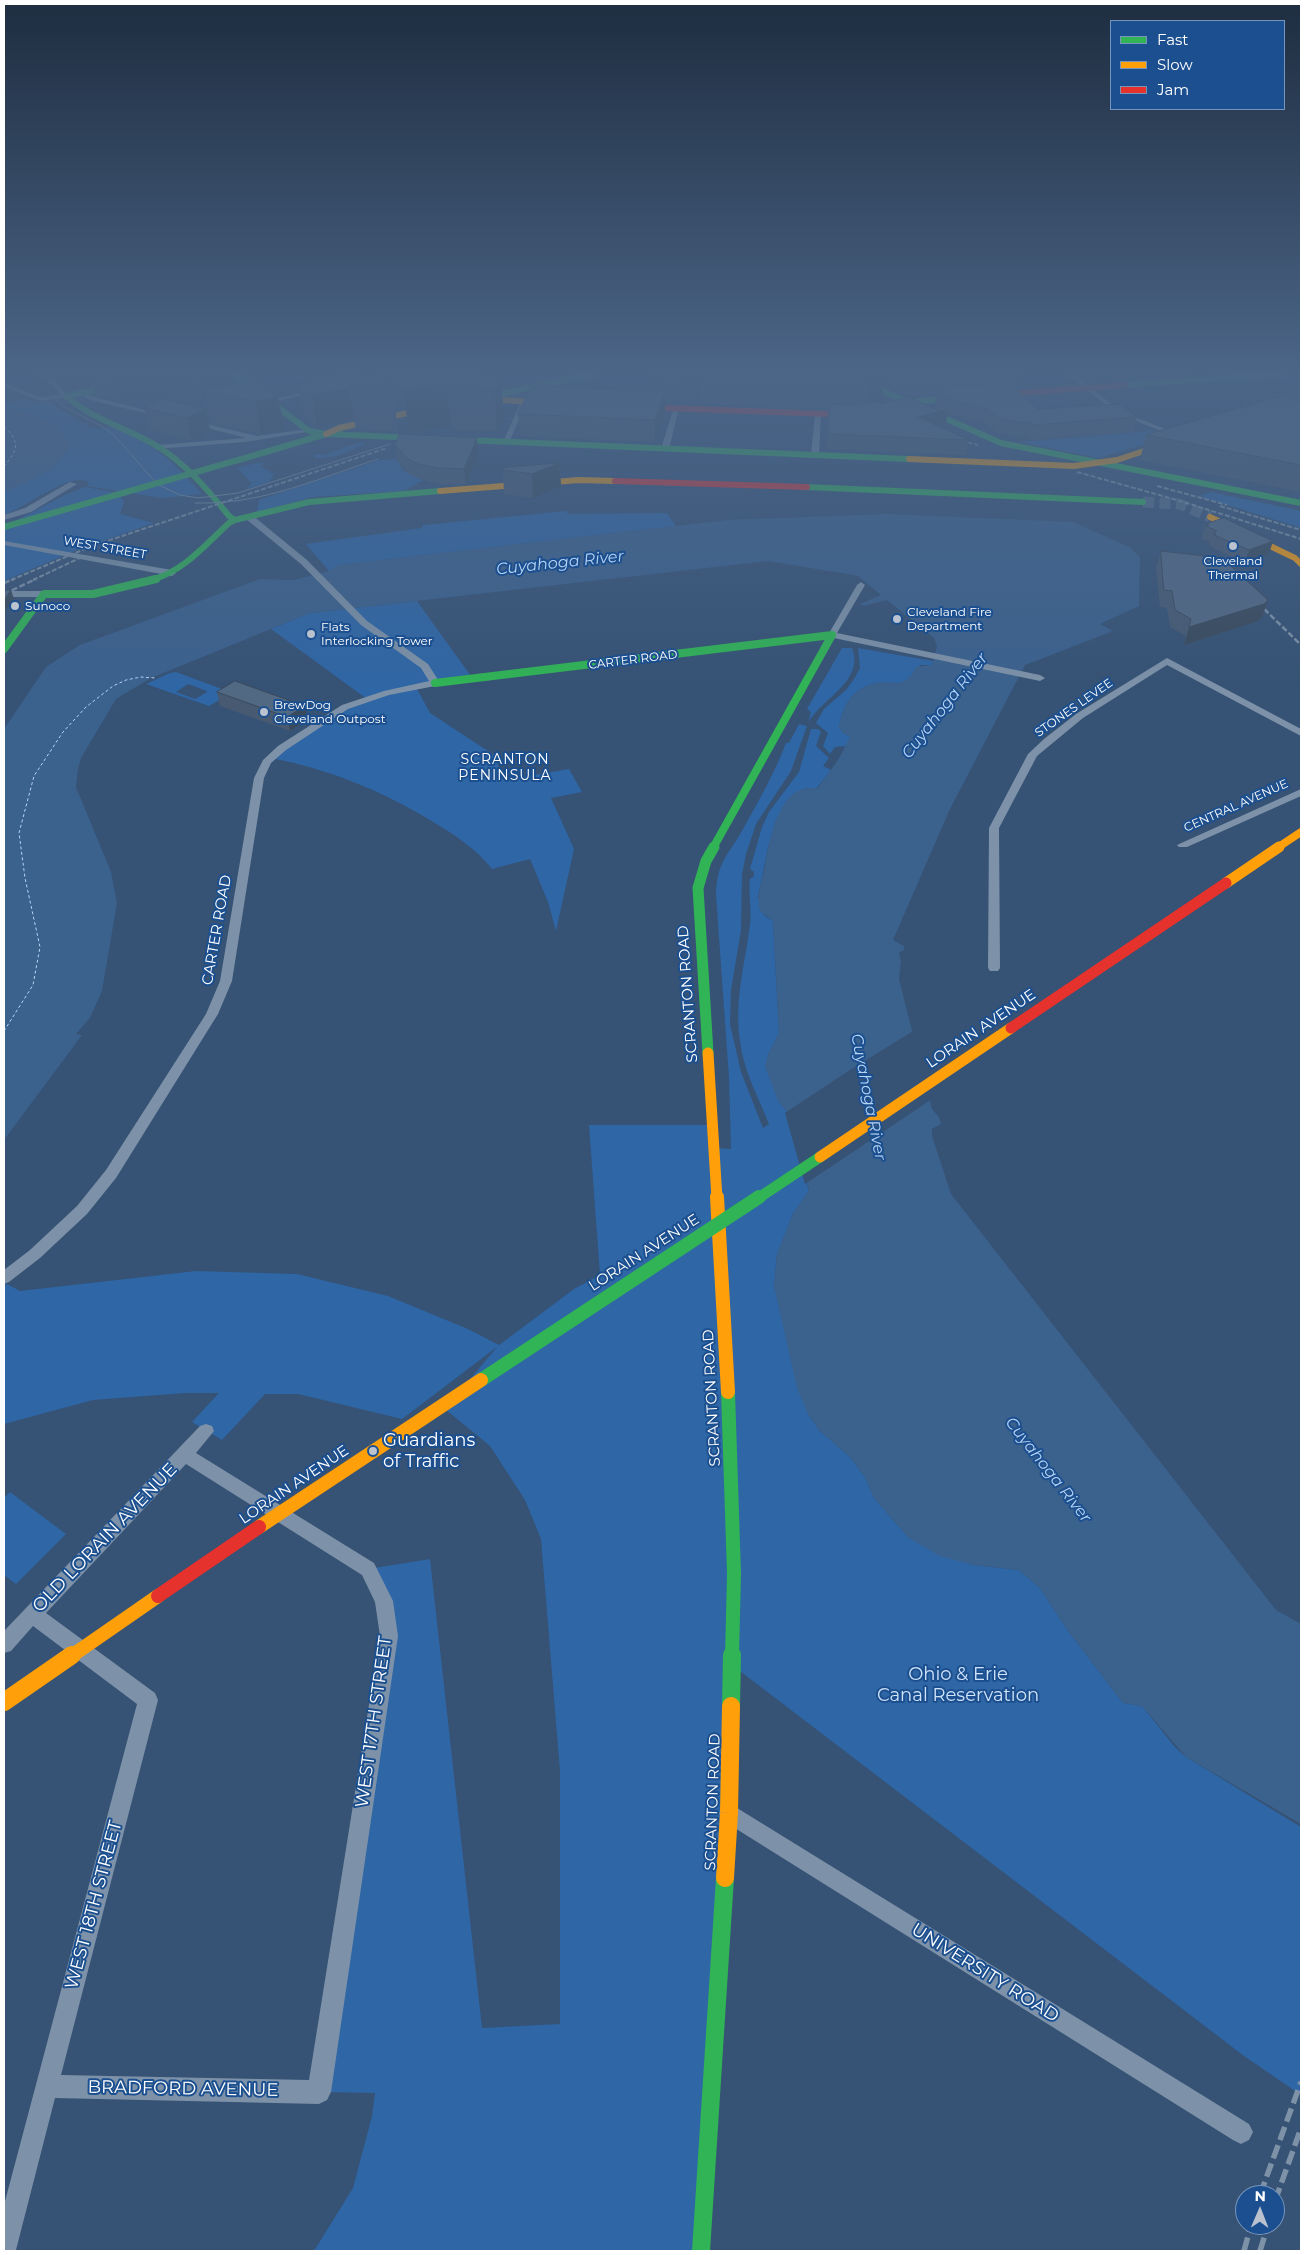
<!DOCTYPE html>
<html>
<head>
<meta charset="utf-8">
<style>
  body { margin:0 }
  #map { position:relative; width:1305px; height:2255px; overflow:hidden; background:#365274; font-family:Montserrat,sans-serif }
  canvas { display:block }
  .frame { position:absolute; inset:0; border:5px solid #fff; pointer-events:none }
  .legend { position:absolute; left:1110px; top:20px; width:175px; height:90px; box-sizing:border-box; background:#1b4f8f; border:1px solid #7695bc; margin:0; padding:6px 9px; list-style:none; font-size:15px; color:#fff }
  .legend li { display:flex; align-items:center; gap:10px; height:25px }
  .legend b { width:25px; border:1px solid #7695bc }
  .north { position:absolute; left:1235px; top:2185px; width:50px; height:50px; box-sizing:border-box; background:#1b4f8f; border:1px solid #7695bc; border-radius:50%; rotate:1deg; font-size:14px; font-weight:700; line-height:20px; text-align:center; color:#fff }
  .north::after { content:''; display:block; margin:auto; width:18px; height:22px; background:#b9c2ce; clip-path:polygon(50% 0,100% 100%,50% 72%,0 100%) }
</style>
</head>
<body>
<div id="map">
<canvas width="1305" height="2255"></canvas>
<div class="frame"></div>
<ul class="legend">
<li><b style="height:6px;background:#30b455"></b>Fast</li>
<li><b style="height:6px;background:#ff9f0a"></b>Slow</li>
<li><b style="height:6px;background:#e5322d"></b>Jam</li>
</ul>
<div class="north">N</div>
</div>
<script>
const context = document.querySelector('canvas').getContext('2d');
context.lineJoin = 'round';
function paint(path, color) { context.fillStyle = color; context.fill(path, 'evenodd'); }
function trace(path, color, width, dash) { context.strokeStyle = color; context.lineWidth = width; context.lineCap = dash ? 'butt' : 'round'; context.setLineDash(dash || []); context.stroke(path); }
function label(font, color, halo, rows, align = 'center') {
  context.font = font + ' Montserrat,sans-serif'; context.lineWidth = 4; context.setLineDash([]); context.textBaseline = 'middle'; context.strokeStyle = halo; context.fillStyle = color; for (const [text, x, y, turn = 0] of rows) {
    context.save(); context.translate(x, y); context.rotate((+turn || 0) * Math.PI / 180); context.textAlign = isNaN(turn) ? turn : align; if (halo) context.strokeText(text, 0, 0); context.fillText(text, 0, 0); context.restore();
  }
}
paint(new Path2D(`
  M 25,398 L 32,402 L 50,402 C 56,408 90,429 97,429 C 102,430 107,426 112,428 C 149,438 178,466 202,494 L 162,498 L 87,486 L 89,483 C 73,469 23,509 4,515 L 4,492 L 37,477 L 53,467 L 70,446 L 34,416 L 4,408 L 4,404 Z
  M 1151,430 L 1169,437 L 1098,458 L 1020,442 L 1141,432 Z
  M 357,443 L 366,443 C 349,452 334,459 314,458 L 315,454 L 324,455 Z
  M 397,459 L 403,470 L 423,480 L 404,491 L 313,497 L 257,512 L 259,500 L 379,460 Z
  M 261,462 L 265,464 L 260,466 L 274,474 L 269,482 L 247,489 L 252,483 L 237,468 Z
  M 85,487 L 129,495 L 121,497 L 124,502 L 120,514 L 154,523 L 74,551 L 4,581 L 4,527 L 65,495 Z
  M 1211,492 L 1301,511 L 1301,528 L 1199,496 Z
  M 566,511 L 568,514 L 667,513 L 676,526 L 338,565 L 329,571 L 306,544 L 422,528 L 423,525 Z
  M 417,601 L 473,679 L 416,687 L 430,713 L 494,755 L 504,780 L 569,769 L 582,792 L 551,798 L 574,849 L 556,931 L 548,902 L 530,859 L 492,869 C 476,848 453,834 430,820 C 380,790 328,769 271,758 L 311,728 L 367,699 L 271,629 L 310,613 Z
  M 842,648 L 852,648 C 865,681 822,698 808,723 L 811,712 L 807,709 Z
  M 858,648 L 933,661 L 932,665 L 920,665 C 914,673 907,683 896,684 C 890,685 883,682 877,683 C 853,687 843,705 839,727 L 843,733 L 851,737 L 846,746 L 835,747 L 830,754 L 823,746 L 828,733 L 816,723 L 824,709 L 846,690 L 854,679 L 860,668 Z
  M 176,672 L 238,695 L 226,696 L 209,706 L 146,684 L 170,673 ZM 188,684 L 207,691 L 207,692 L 195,699 L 176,692 Z
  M 799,724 L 807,726 L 791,771 L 756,824 L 746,854 L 742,875 L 741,930 L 731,990 L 730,1024 L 741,1072 L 763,1128 L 769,1124 C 758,1097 743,1069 740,1041 C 734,999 745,965 750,924 C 752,909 748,894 750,879 L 754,876 L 754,872 L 750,869 L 762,827 L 769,812 L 799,772 L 811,729 L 818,729 L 821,732 L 816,746 L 829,758 L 823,766 L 831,770 L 816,789 L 805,788 L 776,820 L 768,848 L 758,897 L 765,916 L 773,921 L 779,1033 L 768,1055 L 787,1111 L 809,1191 L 793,1214 L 777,1254 L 774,1286 L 808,1414 L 819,1430 L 850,1457 L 865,1477 L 874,1498 L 909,1538 L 974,1565 L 1019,1570 L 1040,1588 L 1066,1628 L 1123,1703 L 1142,1706 L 1175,1747 L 1186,1757 L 1301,1827 L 1301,2095 L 1244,2056 L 732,1665 L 729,1813 L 701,2251 L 314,2251 L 353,2188 L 372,2116 L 375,2093 L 319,2092 L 389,1636 L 368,1569 L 430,1559 L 482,2028 L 560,2024 L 560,1771 L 541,1539 L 525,1500 L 490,1446 L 445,1409 L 497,1347 L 402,1419 L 298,1394 L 265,1394 L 222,1440 L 192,1422 L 219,1393 L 185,1393 L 93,1400 L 4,1424 L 4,1286 L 7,1284 L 20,1291 L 196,1271 L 297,1274 L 388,1296 L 468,1329 L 499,1345 L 574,1289 L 600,1275 L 589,1125 L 712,1125 L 713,1148 L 731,1149 L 729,1078 L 716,895 C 717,861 728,856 743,829 C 758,802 775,772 786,743 L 789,743 Z
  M 10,1492 L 66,1534 L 16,1584 L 4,1575 L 4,1498 Z`), '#2f66a5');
paint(new Path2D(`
  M 4,408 C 24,412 61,420 67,442 L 74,443 L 69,445 L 70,446 L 53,467 L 37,477 L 4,492 Z
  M 887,514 L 1073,522 L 1129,547 L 1140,557 L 1139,606 L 1100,624 L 1113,631 L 1025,665 L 950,809 L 893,940 L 904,946 L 904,950 L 899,953 L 901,961 L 899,979 L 932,1109 L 939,1117 L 941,1124 L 932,1129 L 932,1136 L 951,1194 L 1276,1610 L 1301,1624 L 1301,1824 L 1186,1757 L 1142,1706 L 1123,1703 L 1066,1628 L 1040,1588 L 1019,1570 L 974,1565 L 940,1556 L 909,1538 L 874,1498 L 865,1477 L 850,1457 L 819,1430 L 808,1414 L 797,1388 L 774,1286 L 777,1254 L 793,1214 L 809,1190 L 788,1113 L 778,1101 L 765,1066 L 768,1055 L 779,1033 L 773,921 L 760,911 C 756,896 762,881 765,866 C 769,841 780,779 817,789 L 838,760 L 850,737 L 843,733 L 839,727 C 843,705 853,687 877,683 C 895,680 905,690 916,667 L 932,665 L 937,646 L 934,638 L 887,600 L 864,606 L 860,604 L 881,595 L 858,576 L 768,561 L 310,613 L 151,678 L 116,699 L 81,758 L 78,769 L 76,787 L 111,872 L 117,903 L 102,991 L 90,1018 L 76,1034 L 82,1035 L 4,1140 L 4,729 L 46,667 L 80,645 L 260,579 L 293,580 L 329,571 L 338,565 L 728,520 Z`), '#3b618d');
paint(new Path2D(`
  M 915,1030 L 932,1099 L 805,1184 L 785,1113 L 850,1070 Z`), '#365274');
trace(new Path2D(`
  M 4,427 C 21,442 18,450 4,466
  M 4,1031 L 33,985 L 40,947 L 25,878 L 19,833 L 34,776 L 63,732 L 86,707 L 113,686 L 126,680 L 141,677 L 155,678`), '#b5d3f5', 1, [3, 2.5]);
trace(new Path2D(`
  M 1143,502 L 1180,504 L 1210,517`), '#546c89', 11, [11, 5.5]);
paint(new Path2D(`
  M 41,374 L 48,374 L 68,395 L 68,397 L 40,401 L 4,387 L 4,383 L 41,397 L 61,395 Z
  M 386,374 L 399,374 L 350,386 L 347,384 Z
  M 1067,374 L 1074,374 L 1120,411 L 1185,437 L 1179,438 L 1116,413 Z
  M 316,389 L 319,391 L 318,392 L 269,403 L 266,401 Z
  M 82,391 L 94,397 L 165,415 L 162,417 L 90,400 L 80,394 L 79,393 Z
  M 524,400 L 527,402 L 509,442 L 502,444 L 521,402 Z
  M 674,407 L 679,408 L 669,449 L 665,451 L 661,449 Z
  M 818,412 L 821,414 L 819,455 L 815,457 L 811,455 L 815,414 Z
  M 190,420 L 257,436 L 309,429 L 313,431 L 245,442 L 155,449 L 154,447 L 158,445 L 246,438 L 188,423 L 187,422 Z
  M 70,482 L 77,484 L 31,512 L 4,520 L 4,515 L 25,508 Z
  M 246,515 L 252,515 L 307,560 L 367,621 L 428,664 L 440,683 L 435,686 L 389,695 L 348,709 L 286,750 L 271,763 L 264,778 L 232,981 L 218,1014 L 116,1178 L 87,1214 L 40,1258 L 9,1282 L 4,1284 L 4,1270 L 30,1250 L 77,1206 L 106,1170 L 206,1014 L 220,981 L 254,778 L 263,760 L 278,746 L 342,705 L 384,691 L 429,681 L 421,668 L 361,625 L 301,564 L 246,519 Z
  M 4,541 L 172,570 L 176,573 L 172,576 L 4,545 Z
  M 861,582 L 865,585 L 837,633 L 1040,675 L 1045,678 L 1040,681 L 829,637 L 828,635 L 857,585 Z
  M 4,591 L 44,591 L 48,594 L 44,597 L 4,597 Z
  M 1167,658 L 1301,729 L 1301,736 L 1167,665 L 1083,718 L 1037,756 L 999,828 L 1000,968 L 998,971 L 990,971 L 988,968 L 989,828 L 1028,754 L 1044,739 L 1076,714 Z
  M 1301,789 L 1301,796 L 1187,847 L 1179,847 L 1177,845 Z
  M 206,1424 L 212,1426 L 214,1431 L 196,1453 L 374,1563 L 393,1601 L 398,1636 L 331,2092 L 327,2100 L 319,2104 L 55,2098 L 16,2250 L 4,2251 L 4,2205 L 137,1704 L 33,1626 L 11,1651 L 4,1653 L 4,1631 L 200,1426 ZM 186,1464 L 362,1575 L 375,1602 L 380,1636 L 309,2080 L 61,2075 L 158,1700 L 155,1693 L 46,1613 Z
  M 729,1803 L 1249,2124 L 1253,2132 L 1249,2140 L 1241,2144 L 1233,2140 L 722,1820 L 719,1813 L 722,1806 Z`), '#7d92a8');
trace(new Path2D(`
  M 234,374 L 309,431 L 326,434 L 909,459
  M 844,374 L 1001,443 L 1301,503
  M 1125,385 L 1279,374
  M 120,386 L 66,396 C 93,420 127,428 157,446 C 186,464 208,490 229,516 L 235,520
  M 472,400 L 593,374
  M 893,407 L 921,401 L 963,397
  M 252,456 L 326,434 L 340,432
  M 807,487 L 1143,502
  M 151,580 C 183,572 205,545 229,523 L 235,520 L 309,502 L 440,491`), '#30b455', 6);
trace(new Path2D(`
  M 4,649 L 44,594 L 93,594 L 156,579
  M 435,683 L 832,635
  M 713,848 L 832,635`), '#30b455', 8);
trace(new Path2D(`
  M 708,1053 L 698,888 L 706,861 L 714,847`), '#30b455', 11);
trace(new Path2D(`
  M 728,1392 L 734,1574 L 732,1657`), '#30b455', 14);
trace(new Path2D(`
  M 731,1706 L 732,1655
  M 701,2251 L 725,1878`), '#30b455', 18);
trace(new Path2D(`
  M 445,374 L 485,399 L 550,403
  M 326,434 L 339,428 L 435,407
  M 909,459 L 1074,466 L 1117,460 L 1168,443
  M 440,491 L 579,480 L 615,481
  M 1210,517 L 1295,558 L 1301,564`), '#ff9f0a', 6);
trace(new Path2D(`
  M 708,1053 L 717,1199`), '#ff9f0a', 11);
trace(new Path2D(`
  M 717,1197 L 728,1392`), '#ff9f0a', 14);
trace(new Path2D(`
  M 725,1878 L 729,1813 L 731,1706`), '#ff9f0a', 18);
trace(new Path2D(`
  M 992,395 L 1125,385
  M 639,407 L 855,415
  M 615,481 L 807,487`), '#e5322d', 6);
trace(new Path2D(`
  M 31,374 L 63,406 L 103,427 L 115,436 L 157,484 L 180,495 L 198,498 L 238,493 L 390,444
  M 195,503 C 262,505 316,479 378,459`), '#7e92a7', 1);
trace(new Path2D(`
  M 954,439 L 978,445
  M 1077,472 L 1177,500 L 1301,539
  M 1157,486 L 1227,505
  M 1220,506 L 1301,530
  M 11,580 L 92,546 L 387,448
  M 33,580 L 84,556`), '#7e92a7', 2, [5, 2]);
trace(new Path2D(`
  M 4,583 L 14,579
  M 4,594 L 36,579
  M 1258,603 L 1301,645`), '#7e92a7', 2.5, [6, 2.5]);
trace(new Path2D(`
  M 1260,2195 L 1301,2082
  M 1275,2201 L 1301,2128
  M 1244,2251 L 1251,2225
  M 1260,2251 L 1268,2225`), '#7e92a7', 5.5, [14, 5.5]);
trace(new Path2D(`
  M 4,527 L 252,456`), '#30b455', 6);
trace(new Path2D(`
  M 757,1199 L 820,1157`), '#30b455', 11);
trace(new Path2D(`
  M 481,1380 L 759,1197`), '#30b455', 14);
trace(new Path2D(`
  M 1277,848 L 1301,832`), '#ff9f0a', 8);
trace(new Path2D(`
  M 1226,883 L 1279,847
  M 820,1157 L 1011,1028`), '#ff9f0a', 11);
trace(new Path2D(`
  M 259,1527 L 481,1380
  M 70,1657 L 158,1596`), '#ff9f0a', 14);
trace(new Path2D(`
  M 4,1702 L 72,1655`), '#ff9f0a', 18);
trace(new Path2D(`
  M 1011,1028 L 1226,883`), '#e5322d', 11);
trace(new Path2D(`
  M 158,1596 L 259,1527`), '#e5322d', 14);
paint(new Path2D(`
  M 58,374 L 231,374 L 233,385 L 278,398 L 285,430 L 261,434 L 211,423 L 205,395 L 193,392 L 122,402 L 113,397 L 95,395 L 92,386 L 73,390 Z
  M 387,374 L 470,374 L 472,376 L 501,377 L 504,420 L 497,431 L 457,430 L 451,425 L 409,433 L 406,408 L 400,404 L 399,400 L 394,396 L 398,431 L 356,429 L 354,420 L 335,424 L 335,423 L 317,426 L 304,416 L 298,385 L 369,382 L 388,384 Z
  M 647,374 L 1023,374 L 1020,388 L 1015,388 L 1037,409 L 1137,417 L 1133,432 L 1031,440 L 1028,438 L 1000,435 L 984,423 L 972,422 L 948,412 L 946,424 L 939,426 L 969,440 L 966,455 L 826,449 L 828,409 L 700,403 L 701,383 L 681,387 L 680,392 ZM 883,384 L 911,396 L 936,394 L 935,404 L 935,407 L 938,409 L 938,410 L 880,404 Z
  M 1077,374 L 1206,374 L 1088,383 Z
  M 1301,390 L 1301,492 L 1140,460 L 1146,435 L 1292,399 L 1294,392 Z
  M 665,392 L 665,413 L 655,442 L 520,436 L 518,414 Z
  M 144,408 L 205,409 L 210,431 L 192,440 L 150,430 Z
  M 395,444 L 478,454 L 466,484 L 440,484 L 420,479 L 408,473 L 397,460 Z
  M 559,463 L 561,486 L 533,498 L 504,494 L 503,470 Z
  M 1206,524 L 1269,554 L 1245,563 L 1211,547 L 1211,546 L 1209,545 L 1210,542 L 1202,539 L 1203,536 L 1202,536 Z
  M 1161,551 L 1268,600 L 1262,617 L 1258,621 L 1184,645 L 1186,636 L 1170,627 L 1167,608 L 1160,607 L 1156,567 Z
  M 217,692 L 305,706 L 308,719 L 290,731 L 220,706 Z`), '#475a72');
paint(new Path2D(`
  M 69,374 L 89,374 L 92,386 L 73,390 Z
  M 115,374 L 189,374 L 193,392 L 122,402 Z
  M 199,374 L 231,374 L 234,389 L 204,391 L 205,395 L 203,395 Z
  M 680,374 L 701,374 L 701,383 L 681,387 L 680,392 Z
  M 871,374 L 884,374 L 880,406 L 867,409 Z
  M 501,377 L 504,420 L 497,431 L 494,388 Z
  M 414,382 L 446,382 L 451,425 L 409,433 L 403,389 L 404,389 L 404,385 Z
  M 349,388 L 354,420 L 335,424 L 335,423 L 317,426 L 312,394 L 330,391 Z
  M 665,392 L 665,413 L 655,442 L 655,420 Z
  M 278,398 L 285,430 L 261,434 L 255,401 Z
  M 205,409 L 210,431 L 192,440 L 187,418 Z
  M 948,409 L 946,424 L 916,432 L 918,417 Z
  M 477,438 L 478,454 L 466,484 L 464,469 Z
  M 559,463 L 561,486 L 533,498 L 532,474 Z
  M 1273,541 L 1269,554 L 1245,563 L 1249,550 Z
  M 11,590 L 14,599 L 4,612 L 4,600 Z
  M 1268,600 L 1262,617 L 1258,621 L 1184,645 L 1189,627 Z
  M 305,706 L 308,719 L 290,731 L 287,717 Z`), '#394a5c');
const building = new Path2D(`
  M 348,374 L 357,374 L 369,382 L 349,386 L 349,388 L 330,392 L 330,391 L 312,394 L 298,385 Z
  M 393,374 L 413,374 L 413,378 L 408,379 L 406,384 L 404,385 L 397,380 L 400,379 Z
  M 414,374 L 470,374 L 472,376 L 501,377 L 494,388 L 453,386 L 446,382 L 403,389 L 408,379 L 418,377 Z
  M 255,380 L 278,398 L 255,401 L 204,391 Z
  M 381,380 L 393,387 L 349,386 Z
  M 1010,384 L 1037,409 L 1120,404 L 1137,417 L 1034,425 L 1031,423 L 1003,420 L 987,409 L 975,407 L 937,393 L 937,389 Z
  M 532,386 L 665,392 L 655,420 L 518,414 Z
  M 1301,390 L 1301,395 L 1294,392 Z
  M 1282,396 L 1301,402 L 1301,465 L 1146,435 Z
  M 909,397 L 939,411 L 938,405 L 948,409 L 918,417 L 969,440 L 828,434 L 829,404 L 853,405 L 880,401 L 880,404 Z
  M 163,399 L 205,409 L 187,418 L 144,408 Z
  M 400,434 L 477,438 L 464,469 L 438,468 L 418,464 L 406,458 L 395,444 Z
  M 559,463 L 532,474 L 503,470 L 503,468 Z
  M 1224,518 L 1273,541 L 1249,550 L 1214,535 L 1216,534 L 1213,533 L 1217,531 L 1206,526 L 1209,525 L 1206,524 Z
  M 1161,551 L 1222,558 L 1268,600 L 1264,604 L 1189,627 L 1191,619 L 1175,610 L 1172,591 L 1164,590 Z
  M 4,590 L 11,590 L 4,600 Z
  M 235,681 L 305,706 L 287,717 L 217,692 Z`);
paint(building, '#526984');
trace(building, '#394a5c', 1);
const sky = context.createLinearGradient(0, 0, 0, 690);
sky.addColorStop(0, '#1e2d40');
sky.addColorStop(0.54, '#4c6688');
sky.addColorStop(1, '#4c668800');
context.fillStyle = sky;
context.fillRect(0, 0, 1305, 690);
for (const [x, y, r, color] of [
  [1233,546,5,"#b9c2ce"],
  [15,606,5,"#b9c2ce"],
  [897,619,5,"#b9c2ce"],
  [311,634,5,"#b9c2ce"],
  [264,712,5,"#b9c2ce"],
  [373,1451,5,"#b9c2ce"]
]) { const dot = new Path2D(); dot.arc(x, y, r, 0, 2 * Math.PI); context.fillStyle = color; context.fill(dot); trace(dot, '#1b4f8f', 2); }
label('12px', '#fff', '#1b4f8f', [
  ["WEST STREET",105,548,10],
  ["CARTER ROAD",633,660,-7],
  ["STONES LEVEE",1074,708,-35],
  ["CENTRAL AVENUE",1236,806,-24]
]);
label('12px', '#fff', '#1b4f8f', [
  ["Cleveland",1233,561,"center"],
  ["Thermal",1233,575,"center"],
  ["Sunoco",25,606],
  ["Cleveland Fire",907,612],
  ["Department",907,626],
  ["Flats",321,627],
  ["Interlocking Tower",321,641],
  ["BrewDog",274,705],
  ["Cleveland Outpost",274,719]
], 'left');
context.letterSpacing = '1px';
label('14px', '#fff', '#1b4f8f', [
  ["SCRANTON",505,760],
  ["PENINSULA",505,776]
]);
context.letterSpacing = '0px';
label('15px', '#fff', '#1b4f8f', [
  ["CARTER ROAD",217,930,-80],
  ["SCRANTON ROAD",688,994,-94],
  ["LORAIN AVENUE",981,1029,-34],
  ["LORAIN AVENUE",644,1253,-33],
  ["SCRANTON ROAD",712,1398,-93],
  ["LORAIN AVENUE",294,1485,-34],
  ["SCRANTON ROAD",713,1802,-88]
]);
label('italic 16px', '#b5d3f5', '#1b4f8f', [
  ["Cuyahoga River",560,563,-6],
  ["Cuyahoga River",945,706,-52],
  ["Cuyahoga River",868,1097,79],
  ["Cuyahoga River",1048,1470,52]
]);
label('18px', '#fff', '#1b4f8f', [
  ["Guardians",383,1441],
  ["of Traffic",383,1462]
], 'left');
label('18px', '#fff', '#1b4f8f', [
  ["OLD LORAIN AVENUE",105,1538,-46],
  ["WEST 17TH STREET",374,1722,-82],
  ["WEST 18TH STREET",94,1905,-75],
  ["UNIVERSITY ROAD",985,1973,32],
  ["BRADFORD AVENUE",183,2089,1]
]);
label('18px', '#cfe3fa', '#1b4f8f', [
  ["Ohio & Erie",958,1675],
  ["Canal Reservation",958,1696]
]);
</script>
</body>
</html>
